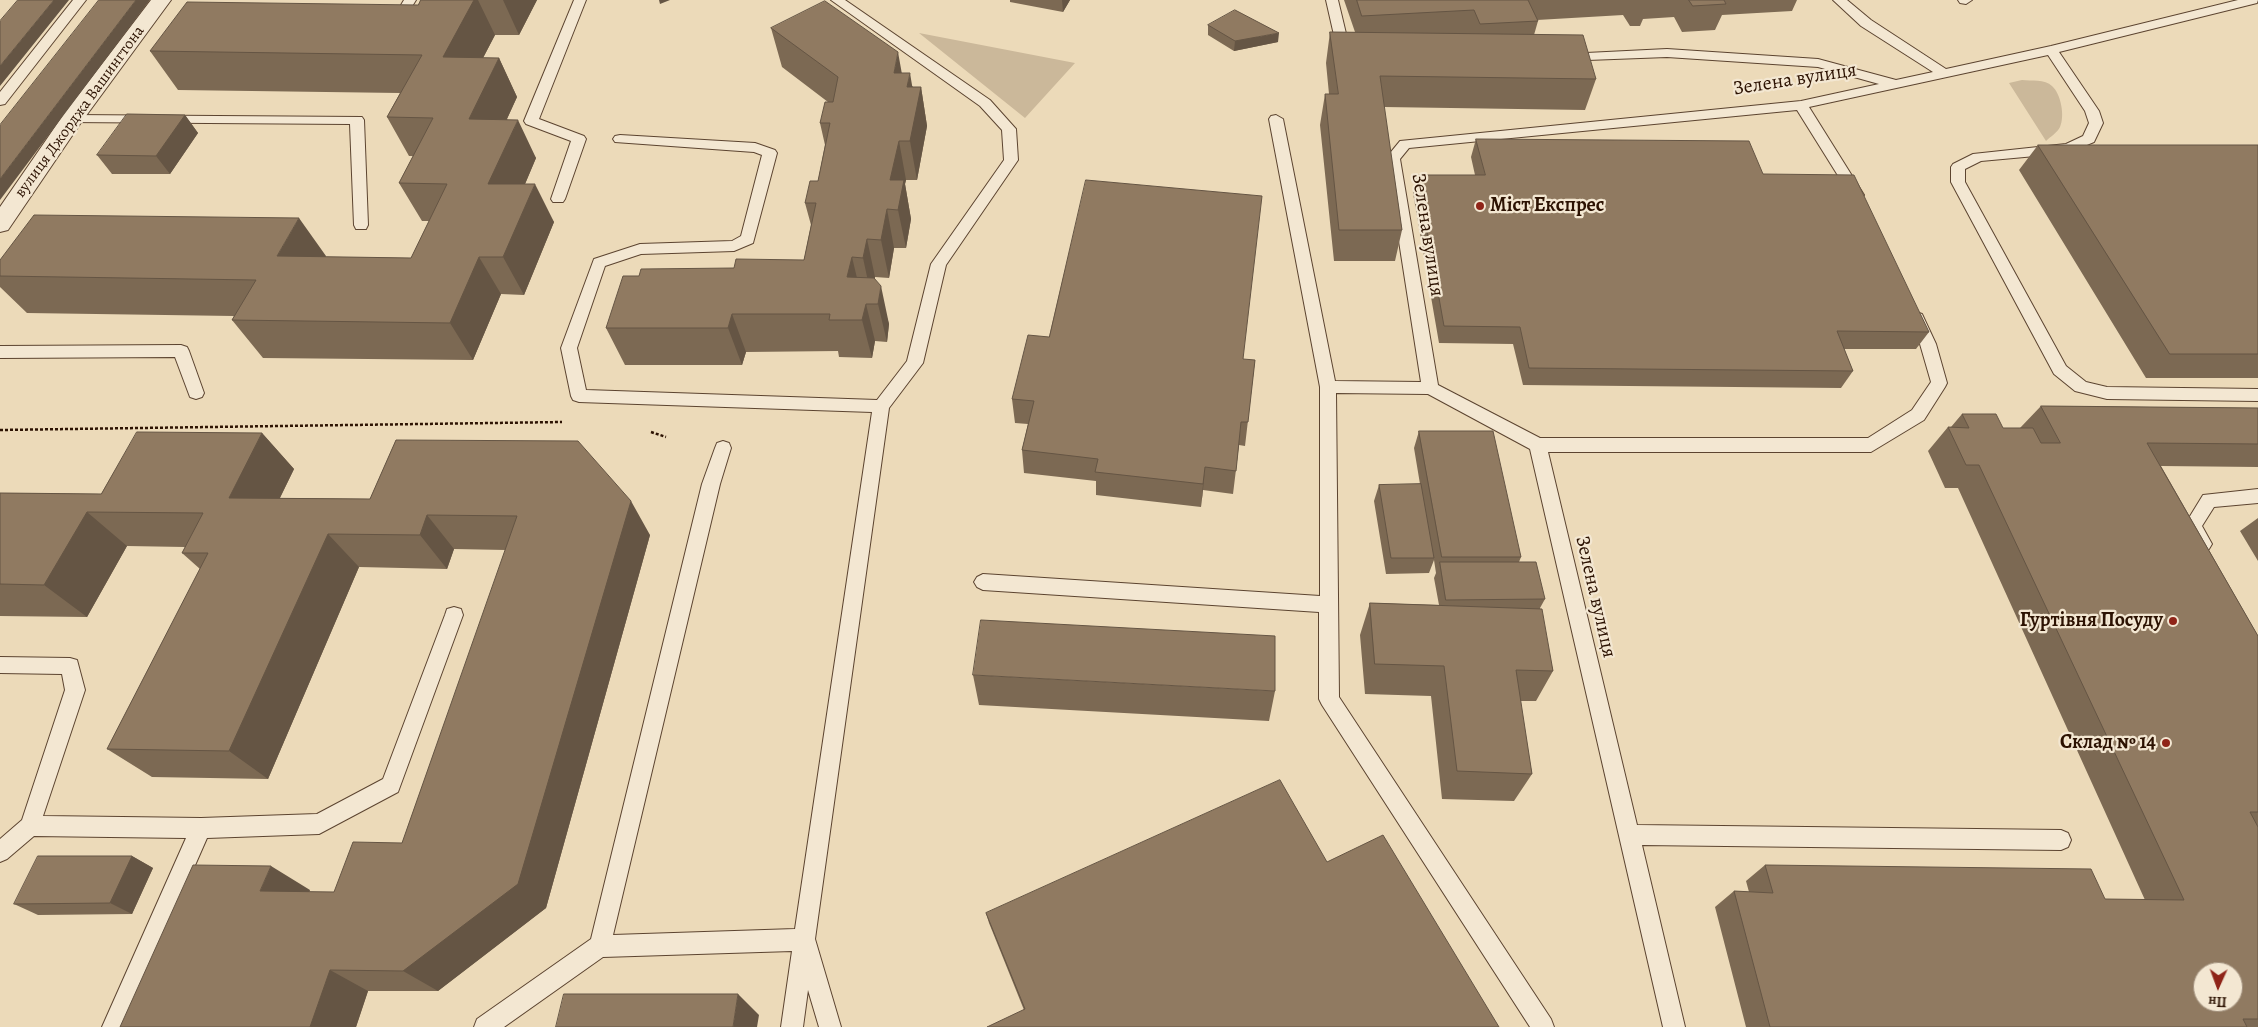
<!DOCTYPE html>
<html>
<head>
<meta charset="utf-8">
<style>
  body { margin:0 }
  #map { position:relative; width:2258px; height:1027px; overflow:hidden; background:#ecdab9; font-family:Alegreya,serif }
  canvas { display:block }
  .north { position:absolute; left:2193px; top:962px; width:50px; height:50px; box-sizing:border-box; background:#f3e7d2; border:1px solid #a3927f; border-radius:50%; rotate:182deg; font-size:14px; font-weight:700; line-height:20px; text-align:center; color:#2c1202 }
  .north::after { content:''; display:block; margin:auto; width:18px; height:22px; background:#8f2418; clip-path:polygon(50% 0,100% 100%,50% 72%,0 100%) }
</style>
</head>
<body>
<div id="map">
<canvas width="2258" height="1027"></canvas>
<div class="north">Пн</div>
</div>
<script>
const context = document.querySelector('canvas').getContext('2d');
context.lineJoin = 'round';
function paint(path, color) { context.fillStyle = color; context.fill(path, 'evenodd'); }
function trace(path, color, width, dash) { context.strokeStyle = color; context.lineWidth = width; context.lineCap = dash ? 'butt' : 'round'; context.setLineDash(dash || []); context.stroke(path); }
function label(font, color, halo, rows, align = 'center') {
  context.font = font + ' Alegreya,serif'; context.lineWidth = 4.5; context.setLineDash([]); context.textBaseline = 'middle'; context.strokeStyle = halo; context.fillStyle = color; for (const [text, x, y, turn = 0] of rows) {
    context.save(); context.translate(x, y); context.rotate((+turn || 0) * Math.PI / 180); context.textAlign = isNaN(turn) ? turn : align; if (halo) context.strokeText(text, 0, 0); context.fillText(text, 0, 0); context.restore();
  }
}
paint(new Path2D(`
  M 919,33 L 1075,63 L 1025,118 Z
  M 2022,80 C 2031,81 2045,79 2052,86 C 2061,94 2065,116 2060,127 C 2058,132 2050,137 2046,141 L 2009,83 Z`), '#cbb89a');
const service = new Path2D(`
  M 73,0 L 86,0 L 5,104 L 0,105 L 0,92 Z
  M 404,0 L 416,0 L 411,8 L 407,9 L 401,5 Z
  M 574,0 L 586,0 L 539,119 L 584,136 L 586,139 L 565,199 L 563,202 L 553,202 L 551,199 L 571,141 L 526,124 L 524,121 Z
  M 831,0 L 845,0 L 990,100 L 1016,129 L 1018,160 L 946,265 L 923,363 L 889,408 L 815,939 L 841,1027 L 819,1027 L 808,990 L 803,1027 L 781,1027 L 792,951 L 603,957 L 504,1027 L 474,1027 L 477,1019 L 591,939 L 702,484 L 715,448 L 717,443 L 723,441 L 729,443 L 731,448 L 720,484 L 613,935 L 795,929 L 872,412 L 579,402 L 573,400 L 571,396 L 561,348 L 594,259 L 640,244 L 732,241 L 741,236 L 762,155 L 754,152 L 615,142 L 613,139 L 615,136 L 620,135 L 755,143 L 775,150 L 777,153 L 753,243 L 734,251 L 641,254 L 605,266 L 577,348 L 586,390 L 877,400 L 907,361 L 931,264 L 1004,160 L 1002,130 L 980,106 Z
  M 1326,0 L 1338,0 L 1348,42 L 1359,50 L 1357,53 L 1347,53 L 1336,44 Z
  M 1833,0 L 1847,0 L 1871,20 L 1946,69 L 2051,46 L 2238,0 L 2258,0 L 2257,3 L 2059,52 L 2099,111 L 2103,123 L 2094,142 L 2068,153 L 1981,161 L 1965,169 L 1965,182 L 2066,366 L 2086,382 L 2107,387 L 2258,389 L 2258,401 L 2107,399 L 2075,391 L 2054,374 L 1951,182 L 1951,167 L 1953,164 L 1973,154 L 2066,144 L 2083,136 L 2089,123 L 2085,111 L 2048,55 L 1809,107 L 1864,195 L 1862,198 L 1852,198 L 1797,110 L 1409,148 L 1400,159 L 1438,385 L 1540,438 L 1868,438 L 1912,410 L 1931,382 L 1920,344 L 1908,318 L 1910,314 L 1916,312 L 1922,314 L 1936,344 L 1947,383 L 1945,387 L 1924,420 L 1871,452 L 1548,452 L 1637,825 L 2061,830 L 2068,833 L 2071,840 L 2068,847 L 2061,850 L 1642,845 L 1685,1027 L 1663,1027 L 1530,449 L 1428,394 L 1336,393 L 1339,697 L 1551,1019 L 1554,1027 L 1530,1027 L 1322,705 L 1319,699 L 1319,612 L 983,590 L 977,587 L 974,582 L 977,577 L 983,574 L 1320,596 L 1320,387 L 1269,119 L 1271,116 L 1276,115 L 1283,119 L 1335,381 L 1421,382 L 1386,158 L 1400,141 L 1801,101 L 1879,84 L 1818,67 L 1667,57 L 1561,61 L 1559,58 L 1561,55 L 1566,54 L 1667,49 L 1818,59 L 1896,80 L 1933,72 L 1861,26 Z
  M 1958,0 L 1972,0 L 1966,4 L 1960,3 Z
  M 72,115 L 362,117 L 364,120 L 368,225 L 366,229 L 356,229 L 354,225 L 350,124 L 67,122 L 65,119 L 67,116 Z
  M 181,345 L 187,347 L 189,351 L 204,393 L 202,397 L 196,399 L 190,397 L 175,357 L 0,358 L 0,346 Z
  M 2258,489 L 2258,503 L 2214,507 L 2202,526 L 2212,544 L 2209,549 L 2203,551 L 2197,549 L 2184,526 L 2203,495 Z
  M 454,607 L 461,609 L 463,615 L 398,792 L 319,834 L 207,838 L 124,1027 L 102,1027 L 186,838 L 34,836 L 7,859 L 0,862 L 0,839 L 22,820 L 65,690 L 62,674 L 0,673 L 0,657 L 70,658 L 77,660 L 85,690 L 43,816 L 201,818 L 317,814 L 383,779 L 445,615 L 447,609 Z`);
const minor = new Path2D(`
  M 151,0 L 171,0 L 80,124 L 8,230 L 0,232 L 0,207 L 64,114 Z`);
trace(service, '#5c4430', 2);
trace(minor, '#5c4430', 2);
trace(new Path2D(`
  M 0,430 L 562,422
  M 651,432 L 666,437`), '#2c1202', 2.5, [3, 2]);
paint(service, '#f3e7d2');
paint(minor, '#f3e7d2');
paint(new Path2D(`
  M 421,0 L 537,0 L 519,35 L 495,35 L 483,58 L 499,58 L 517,97 L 507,119 L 536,158 L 525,184 L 554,222 L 524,295 L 501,294 L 473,360 L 263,358 L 232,320 L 234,316 L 27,313 L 0,287 L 0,260 L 326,256 L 325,257 L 411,258 L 429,221 L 422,221 L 399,183 L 413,156 L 409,156 L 387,117 L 400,93 L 178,90 L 150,51 L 418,5 Z
  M 1010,0 L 1070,0 L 1063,12 L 1010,2 Z
  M 1344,0 L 1797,0 L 1792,11 L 1722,15 L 1715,30 L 1682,32 L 1674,17 L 1643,19 L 1640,26 L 1630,26 L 1623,15 L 1537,20 L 1538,21 L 1534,35 L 1596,79 L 1585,110 L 1384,107 L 1402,230 L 1395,261 L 1334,261 L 1320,125 L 1325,94 L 1329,94 L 1326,63 L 1330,32 L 1355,32 Z
  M 1208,25 L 1278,42 L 1234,51 L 1208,35 Z
  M 771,28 L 902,73 L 913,87 L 921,87 L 927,126 L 917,180 L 906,180 L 905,184 L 911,219 L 906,248 L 894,248 L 889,278 L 875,277 L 875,279 L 889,324 L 887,342 L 875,341 L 872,358 L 839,357 L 838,351 L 746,352 L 742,365 L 625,365 L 606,328 L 639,276 L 734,268 L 804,260 L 811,225 L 805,203 L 818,181 L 825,145 L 820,123 L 828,102 L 782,67 Z
  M 185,115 L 198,133 L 170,174 L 112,174 L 97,155 Z
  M 1476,139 L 1763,174 L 1929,332 L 1916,349 L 1844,349 L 1853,371 L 1841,388 L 1523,385 L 1513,344 L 1439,343 L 1413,193 L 1417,175 L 1475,175 L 1471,157 Z
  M 2038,145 L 2258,145 L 2258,378 L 2146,378 L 2019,170 Z
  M 1255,360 L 1245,446 L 1239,445 L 1233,494 L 1203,490 L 1201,507 L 1096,495 L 1096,481 L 1024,473 L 1022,450 L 1028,424 L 1015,423 L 1012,399 Z
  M 2041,406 L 2258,408 L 2258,467 L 2161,466 L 2258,636 L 2258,1027 L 1746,1027 L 1715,907 L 1734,891 L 1749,892 L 1746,881 L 1765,865 L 2105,899 L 2145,900 L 1958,488 L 1945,488 L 1928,451 L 1948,427 L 1951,427 L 1962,414 L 2003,428 L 2020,428 Z
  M 1419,431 L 1521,557 L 1519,562 L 1545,599 L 1540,608 L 1553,671 L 1536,701 L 1520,701 L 1532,774 L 1514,801 L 1442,799 L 1431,696 L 1365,694 L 1360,635 L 1370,603 L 1439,605 L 1434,578 L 1436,573 L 1434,560 L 1429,573 L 1386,574 L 1374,501 L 1379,485 L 1420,484 L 1414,448 Z
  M 262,433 L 294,469 L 280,498 L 370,499 L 396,440 L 650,535 L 546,908 L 438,991 L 368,991 L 356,1027 L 120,1027 L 310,890 L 309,892 L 334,892 L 402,843 L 506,550 L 454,549 L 447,569 L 359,567 L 268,779 L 152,777 L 107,749 L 200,569 L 182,553 L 185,547 L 127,546 L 87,617 L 0,616 L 0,493 L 101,494 Z
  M 2258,518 L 2258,561 L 2240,531 Z
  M 973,675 L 1275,691 L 1269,721 L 979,705 Z
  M 1280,780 L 1024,1010 L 989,923 L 986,913 Z
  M 132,856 L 153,868 L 132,914 L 38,915 L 14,904 Z`), '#7c6953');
paint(new Path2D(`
  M 54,0 L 69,0 L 0,86 L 0,66 Z
  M 136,0 L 150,0 L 0,200 L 0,179 Z
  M 474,0 L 478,0 L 495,35 L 463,96 L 443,57 Z
  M 503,0 L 537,0 L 519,35 Z
  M 659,0 L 670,0 L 660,4 Z
  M 1062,0 L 1070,0 L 1063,12 Z
  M 1279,33 L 1278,42 L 1234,51 L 1235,41 Z
  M 898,52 L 905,91 L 894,73 Z
  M 499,58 L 517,97 L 489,158 L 469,119 Z
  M 910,73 L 916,109 L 921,87 L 927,126 L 917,180 L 910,141 L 907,87 Z
  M 185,115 L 198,133 L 170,174 L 156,156 Z
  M 518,120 L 536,158 L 509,222 L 488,184 Z
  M 899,141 L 906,180 L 905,184 L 911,219 L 906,248 L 898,210 L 890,180 Z
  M 535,184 L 554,222 L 524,295 L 503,257 Z
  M 887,209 L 894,248 L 889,278 L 881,240 Z
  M 299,218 L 326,256 L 305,294 L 277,256 Z
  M 867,239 L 875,277 L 871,295 L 863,258 Z
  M 479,257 L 501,294 L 473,360 L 450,323 Z
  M 852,257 L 861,295 L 847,277 Z
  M 881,286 L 889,324 L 887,342 L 878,304 Z
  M 866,304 L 875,341 L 872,358 L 862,320 Z
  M 732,314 L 746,352 L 742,365 L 728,328 Z
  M 262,433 L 294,469 L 263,532 L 229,498 Z
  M 1205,467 L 1203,490 L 1201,507 L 1203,484 Z
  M 631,501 L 650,535 L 546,908 L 438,991 L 403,971 Z
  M 87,512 L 127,546 L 87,617 L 44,585 Z
  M 427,515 L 454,549 L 447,569 L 420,535 Z
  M 328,534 L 359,567 L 268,779 L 229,751 Z
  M 132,856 L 153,868 L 132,914 L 110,903 Z
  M 271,866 L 310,890 L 301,914 L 260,891 Z
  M 330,970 L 368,991 L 356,1027 L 310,1027 Z
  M 738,994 L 759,1015 L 757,1027 L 733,1027 Z`), '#655544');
const building = new Path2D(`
  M 18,0 L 54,0 L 0,66 L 0,21 Z
  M 99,0 L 136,0 L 0,179 L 0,125 Z
  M 421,0 L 474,0 L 443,57 L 499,58 L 469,119 L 518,120 L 488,184 L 535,184 L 503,257 L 479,257 L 450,323 L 232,320 L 256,280 L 0,276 L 0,260 L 34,215 L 299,218 L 277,256 L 411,258 L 447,184 L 399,183 L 433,118 L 387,117 L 422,55 L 150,51 L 187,2 L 418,5 Z
  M 1357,0 L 1528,0 L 1538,21 L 1480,24 L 1474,10 L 1362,16 Z
  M 1689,0 L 1724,0 L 1726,4 L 1693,6 Z
  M 825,1 L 898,52 L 894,73 L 910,73 L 907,87 L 921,87 L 910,141 L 899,141 L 890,180 L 904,180 L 898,210 L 887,209 L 881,240 L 867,239 L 863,258 L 852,257 L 847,277 L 874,278 L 881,286 L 878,304 L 866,304 L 862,320 L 829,320 L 830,314 L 732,314 L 728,328 L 606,328 L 623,276 L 639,276 L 641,269 L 734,268 L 736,259 L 804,260 L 816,203 L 805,203 L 810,181 L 818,181 L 830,123 L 820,123 L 825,102 L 833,102 L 838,77 L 771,28 Z
  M 1235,10 L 1279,33 L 1235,41 L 1208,25 Z
  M 1330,32 L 1583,35 L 1596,79 L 1380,76 L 1402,230 L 1339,230 L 1325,94 L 1338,94 Z
  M 127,114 L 185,115 L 156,156 L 97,155 Z
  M 1476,139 L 1749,141 L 1763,174 L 1854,175 L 1929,332 L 1837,331 L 1853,371 L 1529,368 L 1520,327 L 1444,326 L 1417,175 L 1485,175 Z
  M 2038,145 L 2258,145 L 2258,354 L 2170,354 Z
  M 1086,180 L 1262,196 L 1243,359 L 1255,360 L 1248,422 L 1241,422 L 1236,471 L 1205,467 L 1203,484 L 1095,472 L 1098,459 L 1022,450 L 1034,401 L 1012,399 L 1028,335 L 1049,337 Z
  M 2041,406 L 2258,408 L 2258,444 L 2147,443 L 2258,636 L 2258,812 L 2250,812 L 2258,827 L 2258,1019 L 2243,1019 L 2247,1027 L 1770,1027 L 1734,891 L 1773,893 L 1765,865 L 2091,869 L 2105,899 L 2184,900 L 1979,465 L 1966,465 L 1948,427 L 1969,428 L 1962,414 L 1996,414 L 2003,428 L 2033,428 L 2041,443 L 2060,443 ZM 2203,972 L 2233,972 L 2233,1002 L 2203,1002 Z
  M 1419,431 L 1493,431 L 1521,557 L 1442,557 Z
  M 137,432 L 262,433 L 229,498 L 370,499 L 396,440 L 578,441 L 631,501 L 518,884 L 403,971 L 330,970 L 310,1027 L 120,1027 L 193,865 L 271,866 L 260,891 L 334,892 L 353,842 L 402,843 L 517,516 L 427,515 L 420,535 L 328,534 L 229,751 L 107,749 L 208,553 L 182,553 L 203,513 L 87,512 L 44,585 L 0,584 L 0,493 L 101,494 Z
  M 1421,484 L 1434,558 L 1391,558 L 1379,485 Z
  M 1440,562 L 1536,562 L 1545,599 L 1446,600 Z
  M 1370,603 L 1542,609 L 1553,671 L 1516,670 L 1532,774 L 1457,771 L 1444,666 L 1375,664 Z
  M 981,620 L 1275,636 L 1275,691 L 973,675 Z
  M 1280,780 L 1327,862 L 1383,835 L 1499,1027 L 987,1027 L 1025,1009 L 986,913 Z
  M 38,856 L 132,856 L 110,903 L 14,904 Z
  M 564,994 L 738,994 L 733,1027 L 556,1027 Z`);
paint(building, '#907a61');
trace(building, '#655544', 1);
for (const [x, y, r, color] of [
  [1480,206,5,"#8f2418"],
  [2173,621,5,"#8f2418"],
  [2166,743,5,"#8f2418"]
]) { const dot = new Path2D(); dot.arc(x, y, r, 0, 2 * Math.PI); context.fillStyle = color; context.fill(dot); trace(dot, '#f3e7d2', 2); }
label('16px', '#2c1202', '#f3e7d2', [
  ["вулиця Джорджа Вашингтона",80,112,-54]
]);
label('20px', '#2c1202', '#f3e7d2', [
  ["Зелена вулиця",1795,80,-9],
  ["Зелена вулиця",1427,235,81],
  ["Зелена вулиця",1595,597,77]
]);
label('bold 20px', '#2c1202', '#f3e7d2', [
  ["Міст Експрес",1490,206,"left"],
  ["Гуртівня Посуду",2163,621],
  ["Склад № 14",2156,743]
], 'right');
</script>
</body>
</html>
